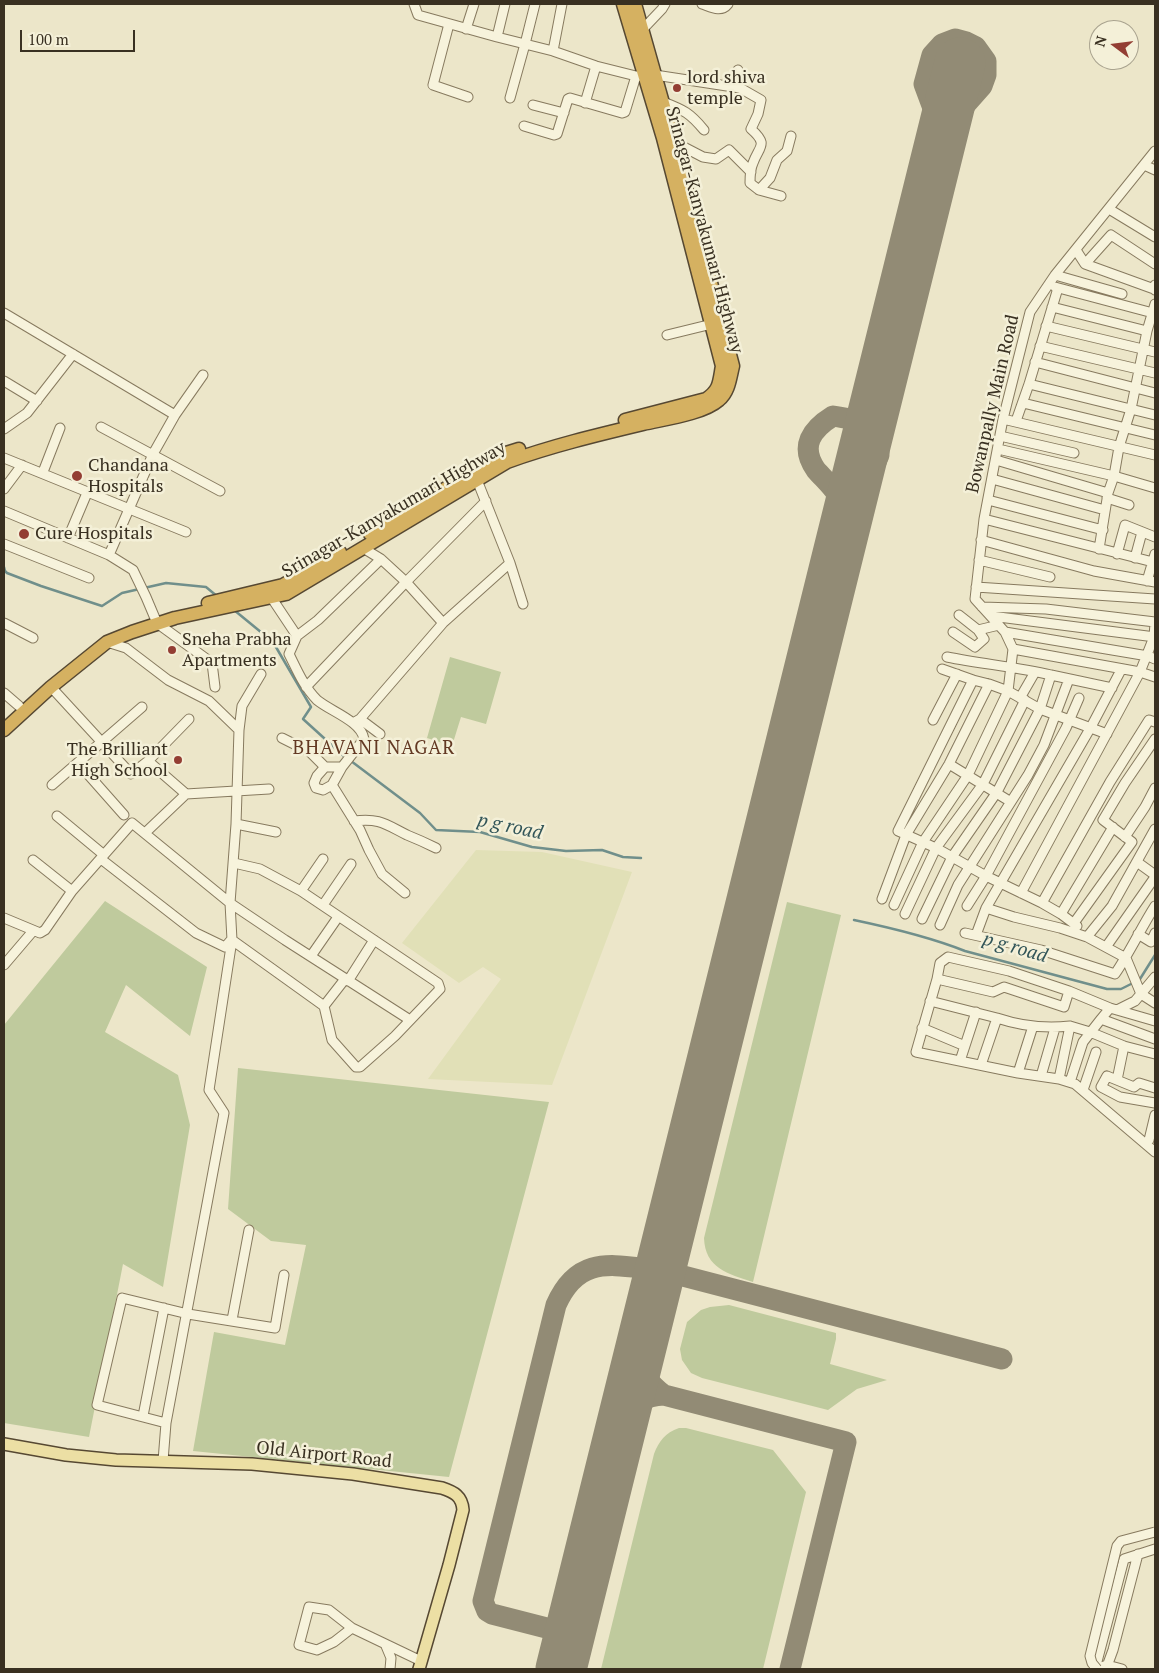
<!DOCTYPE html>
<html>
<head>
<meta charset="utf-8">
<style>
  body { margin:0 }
  #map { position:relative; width:1159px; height:1673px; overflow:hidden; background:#ece6c9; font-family:"PT Serif",serif }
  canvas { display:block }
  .frame { position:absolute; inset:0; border:5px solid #393021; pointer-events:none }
  .north { position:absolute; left:1089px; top:20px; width:50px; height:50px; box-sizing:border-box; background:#f4f0d8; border:1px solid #a9a38f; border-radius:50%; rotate:285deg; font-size:14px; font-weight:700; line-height:20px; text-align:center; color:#393021 }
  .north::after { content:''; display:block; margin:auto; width:18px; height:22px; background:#933e33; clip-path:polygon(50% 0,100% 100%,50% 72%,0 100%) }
  .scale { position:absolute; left:20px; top:30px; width:115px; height:22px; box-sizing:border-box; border:2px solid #393021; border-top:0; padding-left:6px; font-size:15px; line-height:18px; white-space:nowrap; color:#393021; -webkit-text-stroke:4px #f4f0d8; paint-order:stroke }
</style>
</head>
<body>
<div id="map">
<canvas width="1159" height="1673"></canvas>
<div class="frame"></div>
<div class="north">N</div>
<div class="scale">100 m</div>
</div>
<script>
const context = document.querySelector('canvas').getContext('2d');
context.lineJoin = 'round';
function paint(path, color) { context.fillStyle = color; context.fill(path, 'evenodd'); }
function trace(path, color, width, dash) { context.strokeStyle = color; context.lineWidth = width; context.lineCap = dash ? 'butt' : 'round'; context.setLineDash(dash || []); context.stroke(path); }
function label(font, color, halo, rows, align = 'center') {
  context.font = font + ' "PT Serif",serif'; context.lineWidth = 5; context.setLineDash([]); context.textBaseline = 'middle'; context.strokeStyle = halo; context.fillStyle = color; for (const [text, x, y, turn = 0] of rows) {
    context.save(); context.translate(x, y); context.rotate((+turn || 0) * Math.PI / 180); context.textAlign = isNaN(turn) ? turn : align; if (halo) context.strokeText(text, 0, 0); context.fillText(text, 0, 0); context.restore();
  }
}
paint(new Path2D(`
  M 476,850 L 542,852 L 632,872 L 552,1085 L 428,1079 L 501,979 L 483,967 L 459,983 L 402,943 Z`), '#e1e0b7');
paint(new Path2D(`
  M 450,657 L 501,672 L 486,724 L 461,717 L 452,746 L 427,738 Z
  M 105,901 L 207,967 L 190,1036 L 126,985 L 105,1032 L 178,1075 L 190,1125 L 163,1287 L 123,1264 L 89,1437 L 4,1423 L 4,1025 Z
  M 787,902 L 841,915 L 753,1282 C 728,1274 705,1268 704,1238 Z
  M 238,1068 L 549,1102 L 449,1477 L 193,1451 L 214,1332 L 285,1345 L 306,1245 L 271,1241 L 228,1209 Z
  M 729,1305 L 836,1333 L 836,1339 L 830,1364 L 887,1380 L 857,1389 L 828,1410 L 702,1378 L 691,1373 L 682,1360 L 680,1349 L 687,1322 L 701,1310 L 710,1307 Z
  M 679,1428 L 686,1428 L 773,1450 L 806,1492 L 763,1669 L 601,1669 L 654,1454 C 659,1441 665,1433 679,1428 Z`), '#bfca9d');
trace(new Path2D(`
  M 4,567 L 5,571 L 7,573 L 41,586 L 102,606 L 122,593 L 166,583 L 206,587 L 218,597
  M 234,610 L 273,642 L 311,707 L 303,719 L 346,758
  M 351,761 L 420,813 L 436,830 L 480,832 L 532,847 L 566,851 L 602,850 L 623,857 L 641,858
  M 854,920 C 892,928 930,937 965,951 L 1107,989 L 1121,989 L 1133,983
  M 1138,981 L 1140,979 L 1155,955`), '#708f8b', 2.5);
trace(new Path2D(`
  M 943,135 L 924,84 L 932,55 L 942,44 L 955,39 L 966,42 L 976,47 L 986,61 L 986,75 L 982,86 L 959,112 L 945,126
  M 844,535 L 879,455 C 879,420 862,421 833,416 C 812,429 799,446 816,470 C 823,478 831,485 837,494 C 843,503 845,513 846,524
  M 640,1354 C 641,1373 649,1384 664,1395
  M 624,1421 C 633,1403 644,1396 664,1395 L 846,1442 L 790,1669
  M 570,1634 L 492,1614 L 487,1611 L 483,1601 L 556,1305 C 579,1253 614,1266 660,1270 L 1002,1359`), '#928b75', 21);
trace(new Path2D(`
  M 561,1669 L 960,63`), '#928b75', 51);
const minor = new Path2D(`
  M 414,4 L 418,15 L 497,37 L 553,51 L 596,66 L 636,76 L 645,76
  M 702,4 C 711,7 721,13 728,4
  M 449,24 L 433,85 L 468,97
  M 466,29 L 474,4
  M 643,29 L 662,9 L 665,4
  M 497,37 L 505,4
  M 553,51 L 562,4
  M 655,75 L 740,88 L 738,70
  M 740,88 L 761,100 L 758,114 L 751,129 C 769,145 759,146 753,163 C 750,169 750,177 750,183 L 759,190 L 770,178 L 777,160 L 787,151 L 791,136
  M 510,98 L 525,44 L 535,4
  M 663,102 C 684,110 690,113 704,130
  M 585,103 L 596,66
  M 533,105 L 564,113
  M 524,126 L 554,135 L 557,134 L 568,99 L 570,98 L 622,113 L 625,112 L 636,76
  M 674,142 L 703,157 L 716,159 L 729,150 L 751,172
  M 1144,165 L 1155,170
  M 759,190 L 781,196
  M 1109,209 L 1155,237
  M 1076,250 L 1085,264 L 1154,289 L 1155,290 L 1155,285
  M 1085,264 L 1111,235 L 1155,264
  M 1055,275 L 1122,294
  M 1055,287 L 1153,313
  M 1052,307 L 1147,331
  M 4,313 L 175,415
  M 1046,326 L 1155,352
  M 667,335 L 712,324
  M 1040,346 L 1155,373
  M 1035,362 L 1155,393
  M 4,381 L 37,401
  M 1029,384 L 1155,415
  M 1023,403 L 1155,435
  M 1003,419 L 1155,455
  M 1016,421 L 1029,384 L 1058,288
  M 101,427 L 220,491
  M 4,429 L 27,413 L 73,354
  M 1000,436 L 1074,453
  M 998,449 L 1114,476 L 1119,447 L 1131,409 L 1147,331 L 1155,304
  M 4,458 L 186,532
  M 996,460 L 1108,493
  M 43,472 L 60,428
  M 992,479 L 1105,510
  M 477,480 L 510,563 L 523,604
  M 4,489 L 22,465
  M 1107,498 L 1129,505
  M 988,500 L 1103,530
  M 4,511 L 109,555 L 133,570 L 146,597 L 157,623 L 212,663 L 215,687
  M 984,519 L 1153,562
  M 68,538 L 87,493
  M 981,540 L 1094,571 L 1155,582
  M 4,544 L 89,578
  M 1099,549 L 1108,493 L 1114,476 L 1155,488
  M 1117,554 L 1125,525 L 1155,537
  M 109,555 L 153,454 L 175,415 L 203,375
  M 1135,558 L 1142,532
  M 979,560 L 1050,577
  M 1147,581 L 1155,554
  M 976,587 L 1155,599
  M 271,597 L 297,636 L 289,654 C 297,670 304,687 317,700 C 330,711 361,721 364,739 L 342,767 L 332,785 L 323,790 L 316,788 L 314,783 L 317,776 L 325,767
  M 982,607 L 1046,609 L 1155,622
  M 991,616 L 1155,637
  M 4,623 L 33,638
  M 443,623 L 406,582 L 486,501
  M 978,630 L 999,625
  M 953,632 L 975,647 L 984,639 L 978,630 L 959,615
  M 1005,632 L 1148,656 L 1155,659
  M 297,636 L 318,620 L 381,559 L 363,548
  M 107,642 L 126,648 L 168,680 L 209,701 L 239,730
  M 1013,649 L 1140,672 L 1155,677
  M 942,669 L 973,680
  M 1051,675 L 1112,688
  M 989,684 L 973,680 L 898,831 L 936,848 L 986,876 L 1066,728 L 1079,698
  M 51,687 L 131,774 L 148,761 L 189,719
  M 306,687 L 406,582 L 381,559
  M 4,693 L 19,706
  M 360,719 L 380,734
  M 933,720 L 957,674
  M 353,723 L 360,719 L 443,623 L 510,563
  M 282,738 L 310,752 L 325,767 L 342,767
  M 78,763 L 124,815
  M 949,764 L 1011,802
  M 52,785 L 142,707
  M 332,785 L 360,830 L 369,850 L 382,874 L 405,893
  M 186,794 L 269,789
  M 57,816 L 104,855
  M 354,821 C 380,818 385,824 407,835 C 417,839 426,843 436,848
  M 236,824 L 276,832
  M 145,833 L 186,794 L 148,761
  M 1125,837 L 1145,807 L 1155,788
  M 101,859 L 196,933 L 225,947 L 231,940
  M 33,860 L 72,891
  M 1137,862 L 1155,875
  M 234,863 L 260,869 L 301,891 L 438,983 L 440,989 L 395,1036 L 360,1067 L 356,1067 L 332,1040 L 324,1006
  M 301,891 L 323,859
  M 1021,893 L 1140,672 L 1154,637 L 1155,623
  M 882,899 L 906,835 L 949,764 L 989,684 L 1008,691 L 1040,709 L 1107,734
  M 1042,903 L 1110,782 L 1149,720 L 1155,722
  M 323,905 L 351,864
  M 894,905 L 923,842 L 968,775 L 1008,691 L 1013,649 L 1005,632 L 975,599 L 984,519 L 1003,419 L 1030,312 L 1055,275 L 1155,151
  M 967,906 L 986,876 L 1042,903 L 1061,914 L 1077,926
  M 986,908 L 1014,917 L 1060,928 L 1087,937 L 1126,958 L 1141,994 L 1155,1003
  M 905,914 L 936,848 L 983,784 L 1025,700 L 1020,698 L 1035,672
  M 1061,914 L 1113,827
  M 4,918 L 40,933 L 45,930 L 72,891 L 132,823 L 230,903 L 285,940 L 410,1020
  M 922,919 L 952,857 L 997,792 L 1040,709 L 1051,675 C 1017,667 982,664 947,657
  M 1074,923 L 1132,842 L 1103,820 L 1125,783 L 1155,739
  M 940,925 L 958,885 L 1028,775 L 1044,745 L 1069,679
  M 965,933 L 1041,950 L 1115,974 C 1130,952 1141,928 1155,906
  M 1138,934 L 1151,942 L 1155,933
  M 976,935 L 986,908 L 1091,727 L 1121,670
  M 1087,937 L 1112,906 L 1155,829
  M 232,940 L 324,1006 L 345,979
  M 1106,947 L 1155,877
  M 311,956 L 338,917
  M 4,965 L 33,931
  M 937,979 L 993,992 L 1004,987 L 1064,1007 L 1069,991
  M 348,981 L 374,940
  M 930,1001 L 997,1018 L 981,1065
  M 1110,1008 L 1101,1019 L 1155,1039
  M 1117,1010 L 1135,1001 L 1155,977
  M 997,1018 C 1021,1026 1045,1029 1070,1026
  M 1155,1021 L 1110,1008 L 1069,991 L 1009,971 L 948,957 L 940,963 L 937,979 L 916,1052 L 1018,1073 L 1059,1079 L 1075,1084 L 1155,1152
  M 922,1028 L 965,1046
  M 960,1061 L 976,1012
  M 1018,1073 L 1033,1026
  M 1041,1076 L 1055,1028
  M 1059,1079 L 1070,1026 L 1090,1032 L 1124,1046 L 1155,1054
  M 1117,1080 L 1124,1046
  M 1070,1082 L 1083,1042 L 1101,1019
  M 1155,1088 L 1139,1083 L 1134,1087 L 1107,1076 L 1101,1087 L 1120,1097 L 1155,1103
  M 1083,1090 L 1096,1052
  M 1145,1143 L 1149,1140 L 1155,1115
  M 232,1320 L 249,1230
  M 143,1416 L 164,1308
  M 166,1423 L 97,1405 L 122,1298 L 188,1314 L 275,1328 L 284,1275
  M 163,1461 L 166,1423 L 224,1113 L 209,1090 L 232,940 L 230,903 L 236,824 L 239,730 L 242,706 L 261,674
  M 352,1628 L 334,1642 L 317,1650 L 299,1645 L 309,1607 L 329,1610 L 352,1628 L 421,1661
  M 386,1646 L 391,1658 L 390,1669
  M 1102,1667 L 1107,1665 L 1122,1669
  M 1095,1669 L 1124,1559 L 1155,1549
  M 1106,1669 L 1113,1650 L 1138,1554`);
const major = new Path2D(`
  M 4,1444 L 66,1455 L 116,1460 L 252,1464 L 353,1474 L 442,1488 C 454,1492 462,1496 463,1510 L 449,1565 L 419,1669`);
const highway = new Path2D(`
  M 623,4 L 663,138 L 722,366 C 719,382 720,390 706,399 L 625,420
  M 370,534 L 503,454 L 519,449
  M 208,603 L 283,585 L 340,552
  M 4,730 L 51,687 L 107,642 L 132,632 L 175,618 L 286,594 L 507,462 C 551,446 597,435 643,424 C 664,419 703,414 719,400 C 729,392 730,378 733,366 L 672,135 L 635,4`);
trace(minor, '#877a5f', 11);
trace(major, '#564832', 14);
trace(highway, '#564832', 15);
trace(minor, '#f7f3dc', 9);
trace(major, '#ecdfa4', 11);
trace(highway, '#d5b161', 12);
const minorBridge = new Path2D(`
  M 1097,1669 L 1092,1663 L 1090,1656 L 1117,1546 L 1121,1541 L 1155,1532`);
trace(minorBridge, '#877a5f', 11, []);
trace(minorBridge, '#f7f3dc', 9);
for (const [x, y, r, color] of [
  [677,88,5,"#933e33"],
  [77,476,6,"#933e33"],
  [24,534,6,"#933e33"],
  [172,650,5,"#933e33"],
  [178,760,5,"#933e33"]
]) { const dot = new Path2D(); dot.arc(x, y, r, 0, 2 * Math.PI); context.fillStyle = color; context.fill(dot); trace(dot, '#f4f0d8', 2); }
label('18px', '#393021', '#f4f0d8', [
  ["lord shiva",687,78],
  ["temple",687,99],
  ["Chandana",88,466],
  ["Hospitals",88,487],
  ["Cure Hospitals",35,534],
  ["Sneha Prabha",182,640],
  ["Apartments",182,661],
  ["The Brilliant",168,750,"right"],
  ["High School",168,771,"right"]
], 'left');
label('18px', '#393021', '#f4f0d8', [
  ["Srinagar-Kanyakumari Highway",704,230,75],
  ["Bowanpally Main Road",993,404,-77],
  ["Srinagar-Kanyakumari Highway",394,510,-30],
  ["Old Airport Road",324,1455,6]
]);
context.letterSpacing = '1px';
label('19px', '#633923', '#f4f0d8', [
  ["BHAVANI NAGAR",374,749]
]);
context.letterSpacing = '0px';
label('italic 19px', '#325558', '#f4f0d8', [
  ["p g road",510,827,12],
  ["p g road",1015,948,16]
]);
</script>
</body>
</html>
